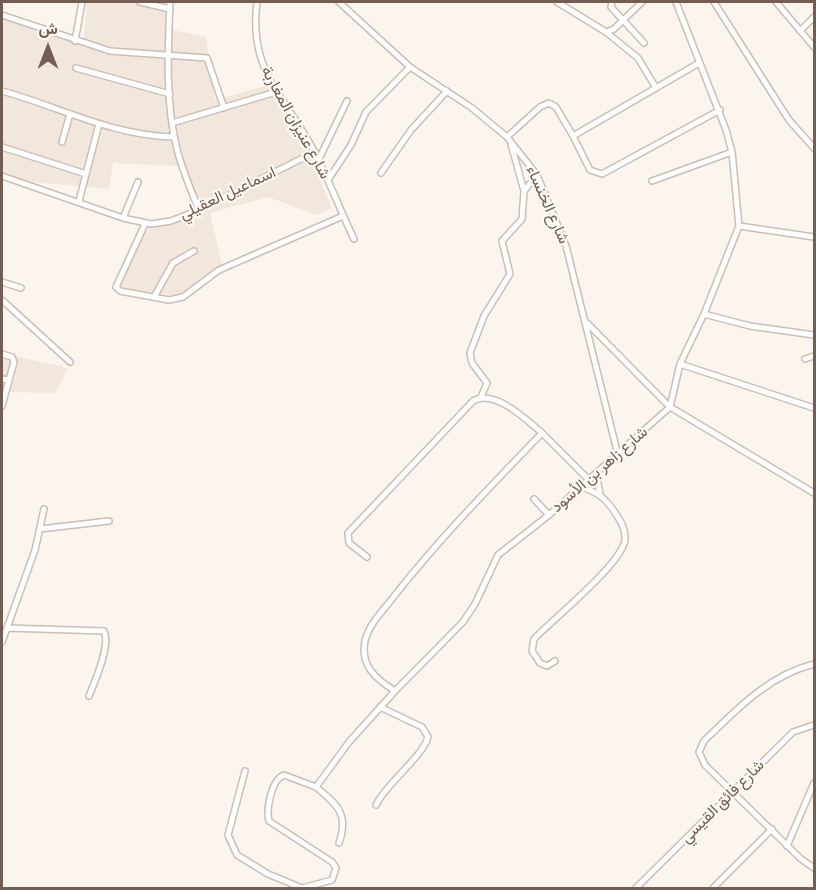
<!DOCTYPE html>
<html>
<head>
<meta charset="utf-8">
<style>
  body { margin:0 }
  #map { position:relative; width:816px; height:890px; overflow:hidden; background:#fbf5ee; font-family:"Sofia Sans Condensed",Vazirmatn,sans-serif }
  canvas { display:block }
  .frame { position:absolute; inset:0; border:3px solid #745d52; pointer-events:none }
  .north { position:absolute; left:18px; top:18px; width:60px; height:60px; -webkit-text-stroke:4px #fef9f4; paint-order:stroke; rotate:0deg; font-size:16px; font-weight:700; line-height:24px; text-align:center; color:#745d52 }
  .north::after { content:''; display:block; margin:auto; width:21px; height:27px; background:#745d52; clip-path:polygon(50% 0,100% 100%,50% 72%,0 100%) }
</style>
</head>
<body>
<div id="map">
<canvas width="816" height="890"></canvas>
<div class="frame"></div>
<div class="north">ش</div>
</div>
<script>
const context = document.querySelector('canvas').getContext('2d');
context.lineJoin = 'round';
function paint(path, color) { context.fillStyle = color; context.fill(path, 'evenodd'); }
function trace(path, color, width, dash) { context.strokeStyle = color; context.lineWidth = width; context.lineCap = dash ? 'butt' : 'round'; context.setLineDash(dash || []); context.stroke(path); }
function label(font, color, halo, rows, align = 'center') {
  context.font = font + ' "Sofia Sans Condensed",Vazirmatn,sans-serif'; context.lineWidth = 4.5; context.setLineDash([]); context.textBaseline = 'middle'; context.strokeStyle = halo; context.fillStyle = color; for (const [text, x, y, turn = 0] of rows) {
    context.save(); context.translate(x, y); context.rotate((+turn || 0) * Math.PI / 180); context.textAlign = isNaN(turn) ? turn : align; if (halo) context.strokeText(text, 0, 0); context.fillText(text, 0, 0); context.restore();
  }
}
paint(new Path2D(`
  M 87,2 L 169,2 L 168,29 L 206,37 L 215,100 L 277,83 L 332,208 L 317,215 L 268,197 L 210,213 L 223,270 L 183,297 L 114,288 L 149,227 L 195,216 L 181,166 L 113,163 L 109,189 L 24,181 L 2,173 L 2,17 L 83,45 Z
  M 2,353 L 68,368 L 55,393 L 2,392 Z`), '#f2e7dd');
const minor = new Path2D(`
  M 140,2 L 170,9
  M 170,2 C 168,50 165,102 177,149 C 182,170 191,190 199,210
  M 257,2 C 248,72 285,95 314,151 C 329,180 340,210 354,239
  M 339,2 L 410,67 L 472,108 L 507,137 L 537,175 L 566,246 L 618,455
  M 557,2 L 606,32 L 638,58 L 656,88
  M 612,2 L 611,7 L 644,43
  M 714,2 L 789,120 L 814,148
  M 776,2 L 814,47
  M 2,15 L 110,51 L 207,58 L 224,108
  M 800,31 L 814,17
  M 606,32 L 614,29 L 642,2
  M 75,41 L 82,2
  M 76,68 L 170,94
  M 2,91 C 60,107 113,136 174,137
  M 172,123 L 276,92
  M 573,136 L 590,170 L 602,174 L 720,110
  M 507,137 L 540,107 L 549,103 L 556,107 L 573,136 L 699,63
  M 62,142 L 70,114
  M 511,144 L 524,191
  M 2,147 L 86,174
  M 318,161 L 347,101
  M 381,173 L 411,130 L 447,91
  M 2,176 L 123,218 L 151,224 L 171,221 L 199,210 L 315,152
  M 328,180 L 351,145 L 366,112 L 410,67
  M 652,181 L 732,152
  M 79,201 L 99,124
  M 123,218 L 138,182
  M 145,224 L 116,287 L 120,291 L 169,300 L 183,297 L 219,270 L 343,216
  M 739,226 L 814,237
  M 2,282 L 21,288
  M 154,297 L 173,263 L 194,251
  M 2,300 L 70,362
  M 704,314 L 750,326 L 814,335
  M 587,323 L 670,407 L 814,493
  M 2,354 L 12,357 L 14,362 L 9,380 L 2,379
  M 805,359 L 814,356
  M 680,364 L 814,408
  M 481,397 L 487,383 L 472,363 L 470,353 L 484,316 L 510,274 L 502,241 L 522,219 L 524,191 L 537,175
  M 2,406 L 9,380
  M 596,474 L 600,494
  M 589,480 L 542,433 C 490,487 442,536 395,595 C 385,609 369,623 365,641 C 360,666 376,679 395,691 L 463,622 L 475,604 L 498,555 L 549,515 L 670,407 L 680,364 L 704,314 L 739,226 L 732,152 L 726,130 L 676,2
  M 534,499 L 549,515
  M 40,529 L 109,521
  M 367,557 L 349,543 L 348,533 L 473,401 C 494,388 527,420 542,433
  M 7,628 L 104,631 C 111,645 95,681 89,696
  M 2,642 L 35,550 L 44,509
  M 555,661 L 547,666 L 540,663 L 532,651 L 534,639 C 554,618 621,565 625,540 C 626,529 620,520 614,511 C 604,497 597,492 581,487
  M 814,664 C 769,675 736,710 704,741 L 699,752 L 705,765 L 801,859 L 814,868
  M 245,771 L 228,835 L 237,855 L 268,874 L 302,888 L 332,880 L 336,868 L 332,862 L 269,821 C 266,810 271,780 284,775 L 316,787 L 349,742 L 395,691
  M 316,787 C 338,805 349,815 339,843
  M 376,805 C 387,782 422,758 428,737 L 422,727 L 380,707
  M 787,846 L 814,783
  M 636,888 L 793,732 L 814,725
  M 713,888 L 772,829`);
trace(minor, '#cdbdb4', 8);
trace(minor, '#fff', 5);
label('16px', '#745d52', '#fef9f4', [
  ["شارع عنيزان المغاربة",295,123,61],
  ["اسماعيل العقيلي",228,194,-25],
  ["شارع الخنساء",547,205,66],
  ["شارع زاهر بن الأسود",600,470,-41],
  ["شارع فائق القيسي",723,802,-45]
]);
</script>
</body>
</html>
